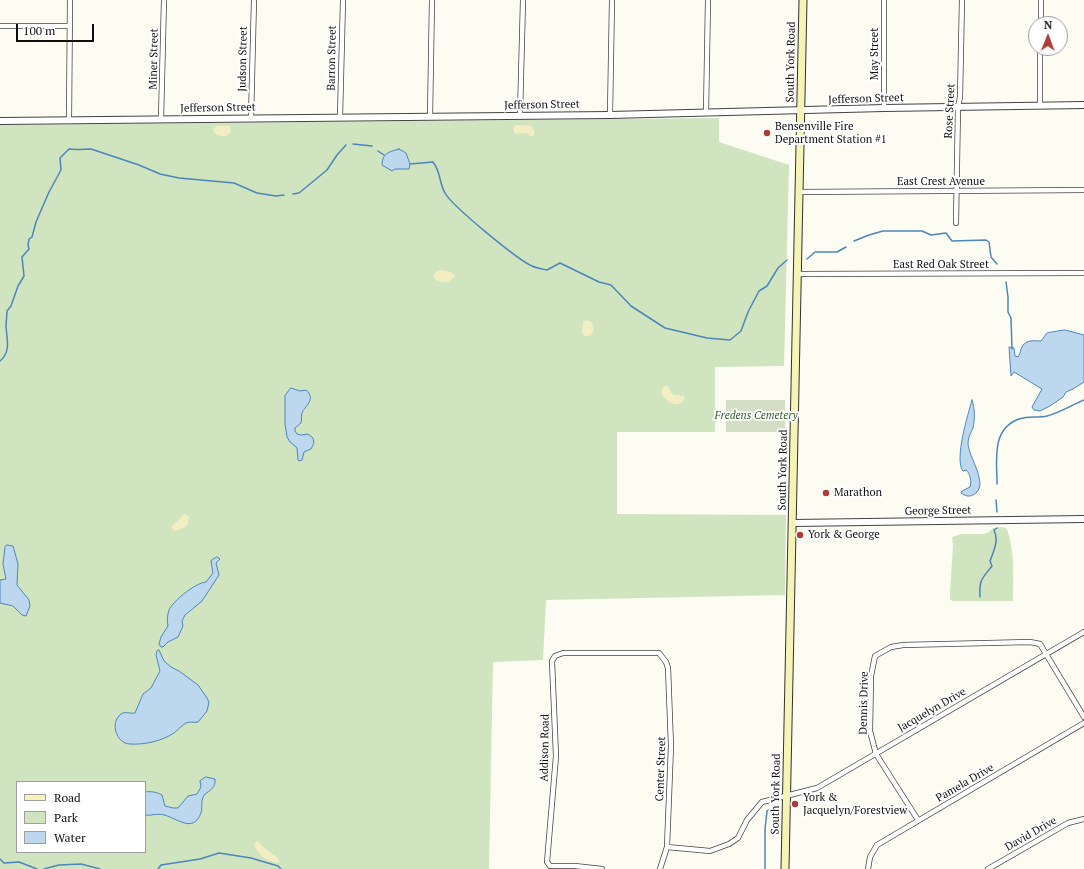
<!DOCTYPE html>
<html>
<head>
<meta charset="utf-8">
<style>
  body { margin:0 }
  #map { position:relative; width:1084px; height:869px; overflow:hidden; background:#fdfcf2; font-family:"PT Serif",serif }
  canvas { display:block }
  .legend { position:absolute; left:16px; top:781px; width:130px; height:72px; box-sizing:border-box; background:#fff; border:1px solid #9f9f9f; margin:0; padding:5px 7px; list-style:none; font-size:12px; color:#0f0f0f }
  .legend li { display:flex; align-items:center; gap:8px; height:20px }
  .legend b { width:20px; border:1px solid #9f9f9f }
  .north { position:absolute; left:1028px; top:16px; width:40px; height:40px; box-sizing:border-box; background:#fff; border:1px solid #9f9f9f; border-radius:50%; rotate:1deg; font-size:11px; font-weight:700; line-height:16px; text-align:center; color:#0f0f0f }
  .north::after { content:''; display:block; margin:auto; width:14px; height:18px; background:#ae3d38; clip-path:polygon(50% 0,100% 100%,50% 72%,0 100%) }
  .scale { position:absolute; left:16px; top:24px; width:78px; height:18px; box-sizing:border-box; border:2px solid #0f0f0f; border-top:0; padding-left:5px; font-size:12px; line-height:14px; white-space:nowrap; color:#0f0f0f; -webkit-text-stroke:3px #fff; paint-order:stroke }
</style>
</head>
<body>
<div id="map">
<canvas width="1084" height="869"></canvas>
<ul class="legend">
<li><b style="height:5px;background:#f5f4b6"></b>Road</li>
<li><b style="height:11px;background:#cfe4bf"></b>Park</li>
<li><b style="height:11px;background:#bdd7ef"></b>Water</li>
</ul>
<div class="north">N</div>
<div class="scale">100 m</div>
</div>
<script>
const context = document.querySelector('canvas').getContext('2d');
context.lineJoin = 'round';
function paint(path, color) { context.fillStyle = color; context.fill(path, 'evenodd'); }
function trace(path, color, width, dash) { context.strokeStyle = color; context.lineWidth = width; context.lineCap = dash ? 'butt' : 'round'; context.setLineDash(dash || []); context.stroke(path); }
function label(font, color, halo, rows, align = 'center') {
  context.font = font + ' "PT Serif",serif'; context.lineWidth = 4; context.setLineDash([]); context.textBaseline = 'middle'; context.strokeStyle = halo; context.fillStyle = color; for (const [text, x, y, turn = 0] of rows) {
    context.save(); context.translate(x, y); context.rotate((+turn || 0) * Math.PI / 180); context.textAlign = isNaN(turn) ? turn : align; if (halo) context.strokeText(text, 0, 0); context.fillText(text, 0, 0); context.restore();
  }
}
paint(new Path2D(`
  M 719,118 L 719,142 L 789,165 L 784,366 L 715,367 L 715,432 L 617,432 L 617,514 L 786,515 L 785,595 L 546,600 L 543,660 L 493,662 L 489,869 L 0,869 L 0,125 ZM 17,782 L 145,782 L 145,852 L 17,852 Z
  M 1002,527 L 1007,529 C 1015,553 1013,576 1013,601 L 952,601 L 950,599 L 950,592 L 953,546 L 952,537 L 962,534 L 984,534 L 989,532 L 993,528 Z`), '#cfe4bf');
paint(new Path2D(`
  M 516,125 L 531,126 C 534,129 536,132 533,136 L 530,136 L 526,133 L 515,134 L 513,128 Z
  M 216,126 L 230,126 L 231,132 L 227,136 C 221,137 214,136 213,129 Z
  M 442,270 L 448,271 L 455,275 C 452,284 438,284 433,277 C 435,271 437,271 442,270 Z
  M 586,320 L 591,322 C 596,329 593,338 584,336 L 582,333 L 583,322 Z
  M 664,386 L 668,386 C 675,400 673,393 684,396 L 685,399 C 678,410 665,402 661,392 Z
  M 185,514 L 189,517 L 188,524 L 185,527 L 176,531 L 172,529 L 172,526 L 178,521 L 183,515 Z
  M 258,841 L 264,848 L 278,858 L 279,862 L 277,863 C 264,859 260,857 254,845 L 256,842 Z`), '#f3edc4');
paint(new Path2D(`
  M 726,400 L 785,400 L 785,432 L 726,432 Z`), '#d3dec5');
const water = new Path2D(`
  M 399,149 L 406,153 L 410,164 L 409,169 L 395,169 L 392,171 L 382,165 C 382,153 389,152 399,149 Z
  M 1065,330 L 1084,335 L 1084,382 L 1073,389 L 1066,392 L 1063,397 L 1050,406 L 1040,411 L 1034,410 L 1032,407 L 1042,389 L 1014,372 L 1011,376 L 1009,347 L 1014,348 L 1015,356 L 1018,357 C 1021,353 1020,350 1022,347 C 1026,339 1034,341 1041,341 L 1047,333 Z
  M 291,388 L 300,391 L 306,390 C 317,399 304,407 302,413 C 301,415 302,420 301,423 L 295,428 L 295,431 L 297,434 L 301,435 L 308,434 L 313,438 L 314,443 L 311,449 L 304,452 L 302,460 L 299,461 L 298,460 L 297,448 L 290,442 L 287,437 L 285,424 L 285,396 Z
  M 972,400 C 975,408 975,419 973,428 C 971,433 968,437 968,443 C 968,457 991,486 973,495 C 969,497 965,496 961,493 L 962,491 L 970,487 C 972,482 970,473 966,470 L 963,471 C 954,460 968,414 972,400 Z
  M 7,545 L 13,546 L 18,564 L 17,585 L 29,600 L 30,606 L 26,616 L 22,615 L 13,606 L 0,603 L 0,580 L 6,579 L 3,564 L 5,547 Z
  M 217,557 L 220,559 L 216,563 L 219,575 L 202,601 L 185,615 L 182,621 L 183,626 L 178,637 L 168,642 L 163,647 L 161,647 L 159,644 L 161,637 L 168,626 C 167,621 167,616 169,610 C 173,601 195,583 206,582 L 213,573 L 211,561 Z
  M 159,650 L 164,661 L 171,667 L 179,671 L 198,685 L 207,698 L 209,702 L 207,711 L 198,722 C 194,723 190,721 186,723 C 181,726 178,730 174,733 C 162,741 144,745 130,744 C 117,744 109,723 121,714 C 125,711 130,714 135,713 L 143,694 L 151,688 L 160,671 L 156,655 L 157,651 Z
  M 206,777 L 215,779 C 216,788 210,790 204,795 C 200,803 203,807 201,813 C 193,834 177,818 164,815 C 157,813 151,816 145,815 L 145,792 C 151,791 156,792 162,795 L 165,806 L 173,808 L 178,808 L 188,796 L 197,794 L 201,787 L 200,781 Z`);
paint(water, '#bdd7ef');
trace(water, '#4d86bd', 1);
trace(new Path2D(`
  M 353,144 L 372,146
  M 378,151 L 384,155
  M 410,164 L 433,162 C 441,172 439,183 445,193 C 452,206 518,260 532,266 C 536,268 542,269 547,270 L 560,263 L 599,282 L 611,285 L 631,306 L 665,328 L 707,338 L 730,340 L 741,331 L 748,312 L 759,291 L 767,286 L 778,268 L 787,260
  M 293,194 L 299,193 L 327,170 L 337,155 L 346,145
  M 854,241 L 869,235 L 883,231 L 922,231 L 931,235 L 946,233 L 952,241 L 986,240 L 989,242 L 991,257 L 997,264
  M 807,259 L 815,252 L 837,252 L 846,247
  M 1006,282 L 1008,297 L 1008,312 L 1011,318 L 1012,349
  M 0,361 C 11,352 7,339 6,327 C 6,322 7,316 7,311 L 11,306 L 18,286 L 24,276 L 22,257 L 29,249 L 28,245 L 29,239 L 32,237 L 36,222 L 49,192 L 61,170 L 60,158 L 69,149 C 77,150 83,149 91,149 L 139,165 L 160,174 L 179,178 L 234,183 L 257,193 L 276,196 L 284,195
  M 997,484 C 997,460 991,429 1019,419 C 1029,416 1038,418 1047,416 C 1059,413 1072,405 1084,400
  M 996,500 L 997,512
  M 980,597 C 979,579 982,579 992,566 L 990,561 C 994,550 999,541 994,530 L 997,528
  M 0,859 L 4,863 L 19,862 L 37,869
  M 44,869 L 59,865 L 81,864 L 100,869
  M 158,869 L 161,865 L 200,859 L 219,853 L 251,858 L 278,866 L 281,869
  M 765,869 L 765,829 L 767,811 L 774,807`), '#4d86bd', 1.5);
const minor = new Path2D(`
  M 1041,24 L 1041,0
  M 0,26 L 69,26
  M 1040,106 L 1040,48
  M 884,108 L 884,0
  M 706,113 L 708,0
  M 520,115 L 523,0
  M 610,115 L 612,0
  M 430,116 L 432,0
  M 340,117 L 343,0
  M 251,118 L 254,0
  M 161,119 L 164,0
  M 69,120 L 70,0
  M 798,192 L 1084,190
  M 956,223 L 958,107 L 960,97 L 962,0
  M 797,274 L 1084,273
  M 918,820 L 876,754 L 870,731 L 871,676 L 875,656 L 891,647 L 903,645 L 1030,642 L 1040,644 L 1084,717
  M 667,847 L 710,851 L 729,844 L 738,838 L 747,820 L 762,802 L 817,788 L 1084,632
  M 602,869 L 575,866 L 550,866 L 547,862 L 556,756 L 552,661 L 555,656 L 563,653 L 659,653 L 666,662 L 668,668 L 671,746 L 667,847 L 660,869
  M 868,869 L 870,857 L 877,845 L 1084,723
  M 988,869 L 1068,823 L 1084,819`);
const tertiary = new Path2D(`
  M 0,121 L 610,115 L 884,108 L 1084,105
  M 793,523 L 1084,519`);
const secondary = new Path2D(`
  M 785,869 L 803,0`);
trace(minor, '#424242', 6);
trace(tertiary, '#424242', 8);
trace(secondary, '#313131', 9);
trace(minor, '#fff', 4.5);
trace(tertiary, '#fff', 6);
trace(secondary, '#f5f4b6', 7);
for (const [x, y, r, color] of [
  [767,133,4,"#ae3d38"],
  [826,493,4,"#ae3d38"],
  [800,535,4,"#ae3d38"],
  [795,804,4,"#ae3d38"]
]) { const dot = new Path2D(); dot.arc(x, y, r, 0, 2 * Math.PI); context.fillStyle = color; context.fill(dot); trace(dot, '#fff', 1.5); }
label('11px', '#0f0f0f', '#fff', [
  ["May Street",875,54,-90],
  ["Barron Street",332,58,-89],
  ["Miner Street",154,59,-89],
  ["Judson Street",243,59,-89],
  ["South York Road",791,62,-89],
  ["Jefferson Street",866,99,-2],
  ["Jefferson Street",542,105,-1],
  ["Jefferson Street",218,108,-1],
  ["Rose Street",950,111,-87],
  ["East Crest Avenue",941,182],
  ["East Red Oak Street",941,265],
  ["South York Road",783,470,-89],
  ["George Street",938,511,-1],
  ["Dennis Drive",864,703,-89],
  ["Jacquelyn Drive",932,710,-30],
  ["Addison Road",545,748,-89],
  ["Center Street",661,769,-88],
  ["Pamela Drive",965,783,-30],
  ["South York Road",776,794,-89],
  ["David Drive",1031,834,-30]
]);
label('11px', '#0f0f0f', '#fff', [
  ["Bensenville Fire",775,127],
  ["Department Station #1",775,140],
  ["Marathon",834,493],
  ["York & George",808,535],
  ["York &",803,798],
  ["Jacquelyn/Forestview",803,811]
], 'left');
label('italic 11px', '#2d5f27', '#fff', [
  ["Fredens Cemetery",756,416]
]);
</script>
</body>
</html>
